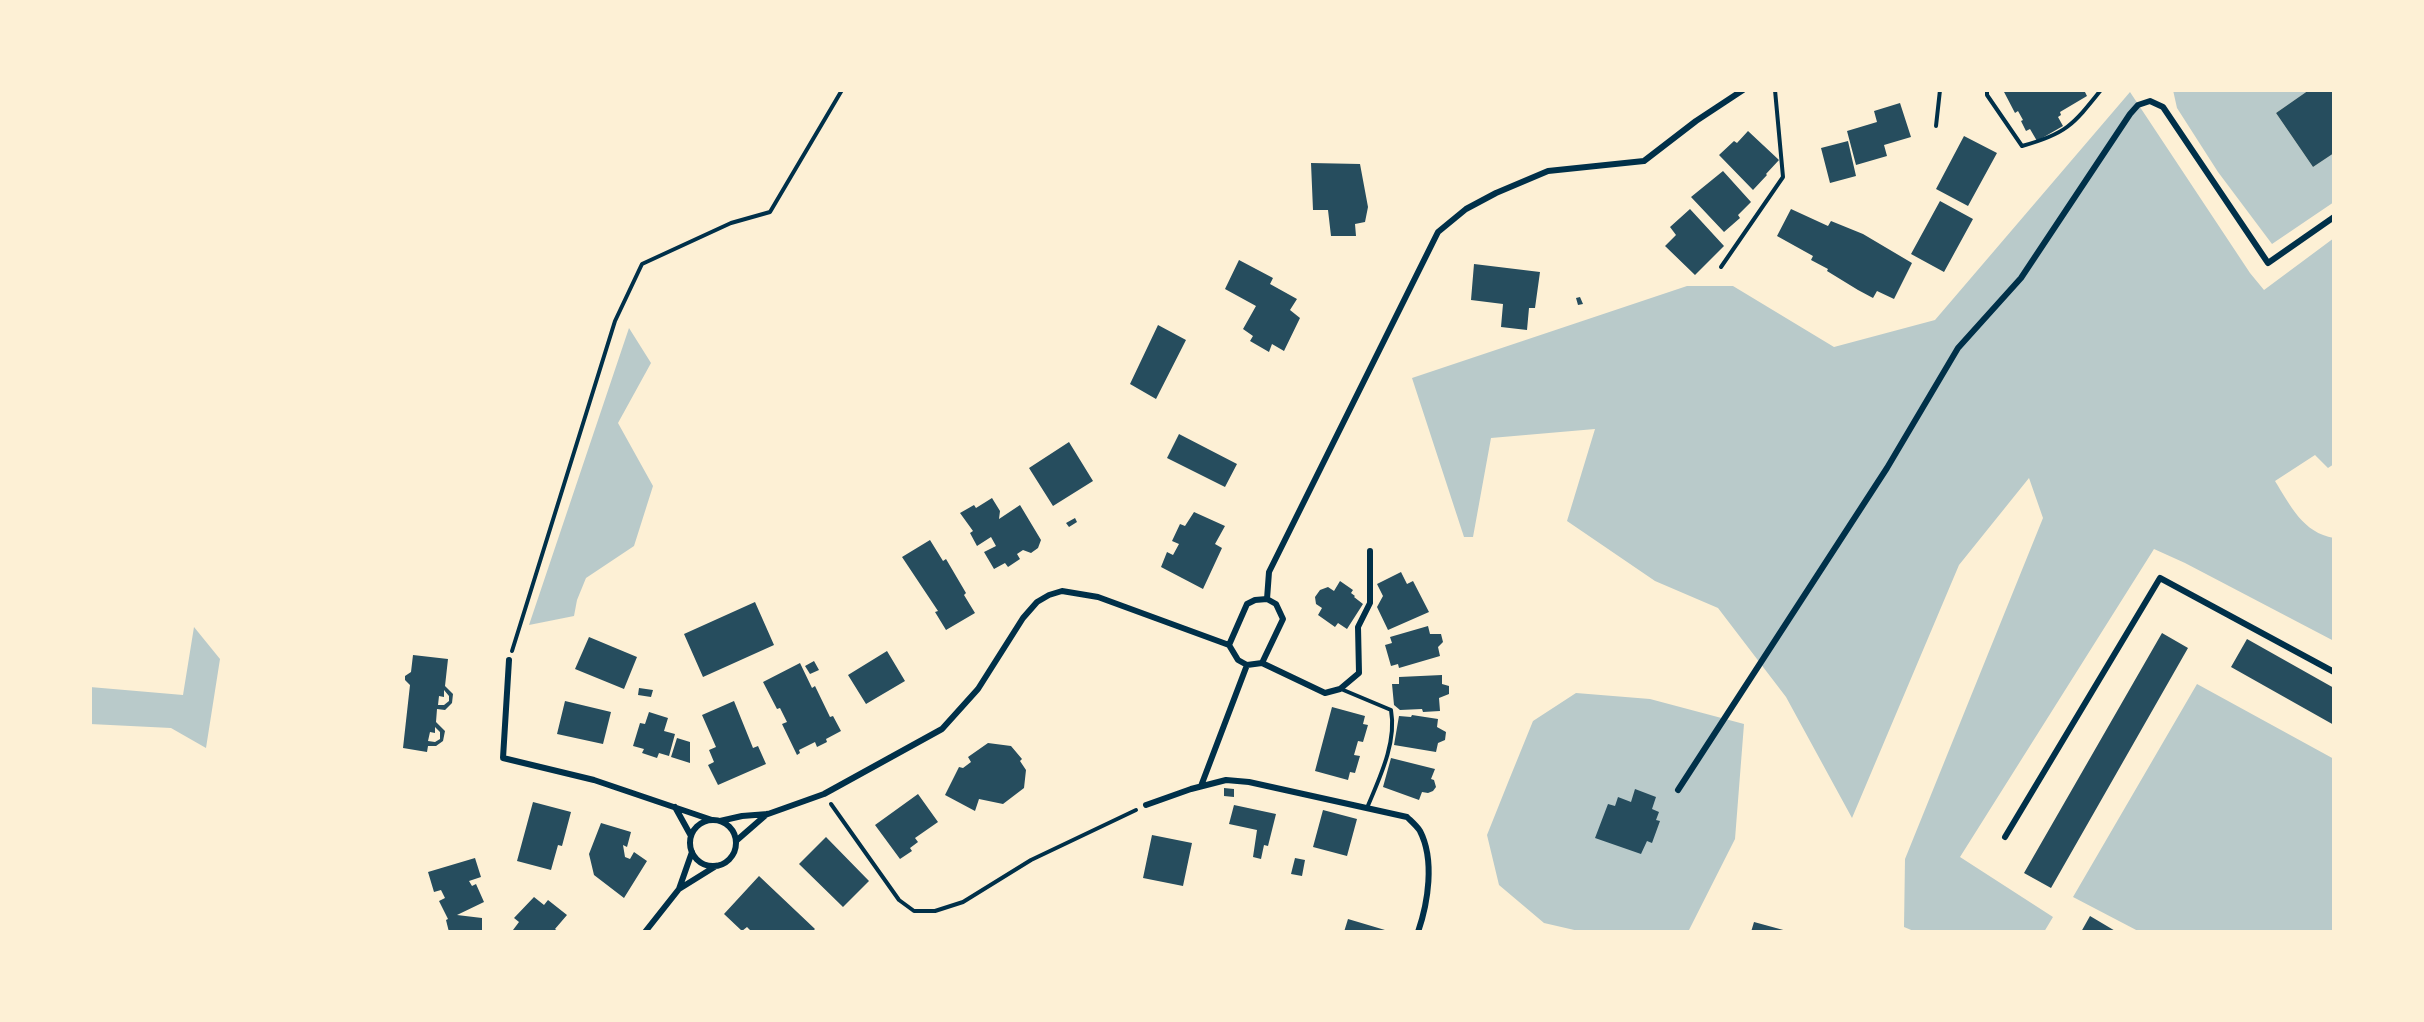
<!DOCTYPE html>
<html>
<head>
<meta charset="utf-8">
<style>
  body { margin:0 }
  #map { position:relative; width:2424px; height:1022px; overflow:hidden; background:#fdf0d5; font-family:"Public Sans",sans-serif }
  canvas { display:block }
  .frame { position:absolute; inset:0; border:92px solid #fdf0d5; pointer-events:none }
</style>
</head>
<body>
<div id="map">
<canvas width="2424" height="1022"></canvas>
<div class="frame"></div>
</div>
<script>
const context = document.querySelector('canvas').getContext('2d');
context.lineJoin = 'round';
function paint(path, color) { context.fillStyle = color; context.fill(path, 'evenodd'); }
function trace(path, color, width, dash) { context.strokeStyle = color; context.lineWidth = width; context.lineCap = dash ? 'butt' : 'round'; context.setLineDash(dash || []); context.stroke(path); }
paint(new Path2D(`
  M 2173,90 L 2309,90 L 2276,113 L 2313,167 L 2334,153 L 2334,202 L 2272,244 L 2218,172 L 2177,108 Z
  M 2130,92 L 2250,273 L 2264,290 L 2334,238 L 2334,464 L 2328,468 L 2315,455 L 2275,481 C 2290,505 2303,533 2334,538 L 2334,641 L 2185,563 L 2154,549 L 1960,857 L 2053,917 L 2044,932 L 1916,932 L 1904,927 L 1905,859 L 2043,518 L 2029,478 L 1959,565 L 1852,818 L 1786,697 L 1718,608 L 1655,581 L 1567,521 L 1595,429 L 1491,438 L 1473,537 L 1464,537 L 1412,378 L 1687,286 L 1733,286 L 1834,347 L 1935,320 Z
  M 629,328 L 651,363 L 618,423 L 653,486 L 634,546 L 586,578 L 577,600 L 574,616 L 529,625 Z
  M 194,627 L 220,659 L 206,748 L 171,728 L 90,724 L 90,687 L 183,695 Z
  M 2197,684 L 2334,759 L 2334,932 L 2140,932 L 2073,897 Z
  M 1576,693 L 1650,699 L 1744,724 L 1735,839 L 1688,932 L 1583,932 L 1544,923 L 1499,885 L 1487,835 L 1509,780 L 1533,721 Z`), '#b9caca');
paint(new Path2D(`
  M 2003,90 L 2084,90 L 2087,96 L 2060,112 L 2061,115 L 2058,117 L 2063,126 L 2037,141 L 2030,129 L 2026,131 L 2021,121 L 2023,120 L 2018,111 L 2015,113 Z
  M 2309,90 L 2334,90 L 2334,153 L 2313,167 L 2276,113 Z
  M 1900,103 L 1911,137 L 1884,145 L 1887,156 L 1856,165 L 1847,131 L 1877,122 L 1874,111 Z
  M 1748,131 L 1779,160 L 1766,174 L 1767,175 L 1753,190 L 1719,155 L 1734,141 L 1737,143 Z
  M 1964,136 L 1997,153 L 1968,206 L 1936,189 Z
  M 1848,141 L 1856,176 L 1830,183 L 1821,148 Z
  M 1311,163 L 1360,164 L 1368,207 L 1365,222 L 1355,224 L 1356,236 L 1331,236 L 1328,210 L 1313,210 Z
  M 1723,171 L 1751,202 L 1738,215 L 1740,218 L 1724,232 L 1691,197 Z
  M 1940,201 L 1973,219 L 1944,272 L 1911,254 Z
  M 1690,209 L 1724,246 L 1695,275 L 1665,246 L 1676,235 L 1670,227 Z
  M 1791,209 L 1828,226 L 1831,221 L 1863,234 L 1912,263 L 1894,299 L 1877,291 L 1873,298 L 1858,290 L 1827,271 L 1828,269 L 1811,260 L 1813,256 L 1777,236 Z
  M 1239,260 L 1273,278 L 1270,284 L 1297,299 L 1290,310 L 1300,318 L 1284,351 L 1272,344 L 1269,352 L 1250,341 L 1253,336 L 1243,329 L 1256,306 L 1225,289 Z
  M 1474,264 L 1540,272 L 1535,308 L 1529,308 L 1527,330 L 1501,327 L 1503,304 L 1471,300 Z
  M 1580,297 L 1583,304 L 1578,305 L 1576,298 Z
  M 1158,325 L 1186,340 L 1156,399 L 1130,384 Z
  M 1179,434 L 1237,464 L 1225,487 L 1167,458 Z
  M 1069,442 L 1093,481 L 1053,506 L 1029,468 Z
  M 992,498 L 1000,511 L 999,519 L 1020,505 L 1041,540 L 1038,548 L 1031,553 L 1023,550 L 1017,554 L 1020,559 L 1008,567 L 1005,563 L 994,569 L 984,552 L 996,546 L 991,537 L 977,546 L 970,533 L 973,531 L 960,513 L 974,505 L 976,508 Z
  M 1194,512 L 1225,526 L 1215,544 L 1222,548 L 1203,589 L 1161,567 L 1167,552 L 1173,555 L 1179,544 L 1172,541 L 1180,524 L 1185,526 Z
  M 1075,518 L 1077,522 L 1069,527 L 1066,523 Z
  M 930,540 L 943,561 L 946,559 L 966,593 L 964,595 L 975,613 L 946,630 L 935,612 L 938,611 L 902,557 Z
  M 1401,572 L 1407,584 L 1413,581 L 1429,612 L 1388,630 L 1377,607 L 1383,596 L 1377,584 Z
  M 1340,581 L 1353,590 L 1351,593 L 1355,596 L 1354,597 L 1363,604 L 1347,629 L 1338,623 L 1335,627 L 1318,615 L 1322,608 L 1316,604 L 1315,597 L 1320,590 L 1328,587 L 1334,591 Z
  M 755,602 L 774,645 L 703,677 L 684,634 Z
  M 1428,626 L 1430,634 L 1441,634 L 1443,642 L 1438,647 L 1440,656 L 1399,668 L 1398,664 L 1391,666 L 1385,645 L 1392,643 L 1390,637 Z
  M 2162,633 L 2188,648 L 2051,888 L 2024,873 Z
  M 589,637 L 637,657 L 624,689 L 575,669 Z
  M 2247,639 L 2334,688 L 2334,725 L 2231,667 Z
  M 887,651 L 905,681 L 866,704 L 848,675 Z
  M 413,655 L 448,659 L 445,686 L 453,694 L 452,703 L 445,710 L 437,709 L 436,722 L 445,731 L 443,741 L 436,746 L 428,746 L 427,752 L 403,748 L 410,685 L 405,680 L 405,676 L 411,672 ZM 444,690 L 449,696 L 449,701 L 444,705 L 438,705 L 439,696 L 444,697 ZM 435,727 L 440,732 L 440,739 L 435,742 L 428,741 L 430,732 L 435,733 Z
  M 814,661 L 819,670 L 810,674 L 805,666 Z
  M 800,663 L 812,688 L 815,686 L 830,717 L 833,716 L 841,731 L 826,739 L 827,742 L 817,747 L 815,742 L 799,750 L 800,753 L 797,755 L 782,724 L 787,722 L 780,708 L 777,709 L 763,682 Z
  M 1442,675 L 1442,684 L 1449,686 L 1449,694 L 1439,698 L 1440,711 L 1423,712 L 1422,709 L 1400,710 L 1394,705 L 1392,684 L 1399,684 L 1399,677 Z
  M 639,688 L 653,690 L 651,697 L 638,695 Z
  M 565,701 L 611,712 L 603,744 L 557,734 Z
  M 734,701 L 753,748 L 758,746 L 766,764 L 718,785 L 708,765 L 714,762 L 709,750 L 716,747 L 702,715 Z
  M 1332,707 L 1365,716 L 1363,724 L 1368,725 L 1363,742 L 1358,741 L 1354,755 L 1360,756 L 1355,773 L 1350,772 L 1348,780 L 1315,771 Z
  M 649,712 L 668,718 L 664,731 L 675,734 L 669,756 L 659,753 L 657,758 L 642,753 L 644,749 L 633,746 L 640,723 L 645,724 Z
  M 1412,715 L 1438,719 L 1437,727 L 1446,732 L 1445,740 L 1438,743 L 1436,752 L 1394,745 L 1399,716 L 1411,717 Z
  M 677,738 L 690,742 L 690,763 L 671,757 Z
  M 988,743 L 1011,746 L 1022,759 L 1020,761 L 1026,770 L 1024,788 L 1003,804 L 979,799 L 975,811 L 945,795 L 959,767 L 963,768 L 971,762 L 968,757 Z
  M 1391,758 L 1435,769 L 1431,779 L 1434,780 L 1436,787 L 1433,791 L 1428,793 L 1422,792 L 1419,800 L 1383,787 Z
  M 1224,788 L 1234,789 L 1234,797 L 1224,796 Z
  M 1635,789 L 1656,797 L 1652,809 L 1659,812 L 1656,820 L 1660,821 L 1652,843 L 1647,841 L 1641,854 L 1595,838 L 1608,804 L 1615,806 L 1618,797 L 1631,802 Z
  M 918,794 L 938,822 L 915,838 L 918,842 L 910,848 L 912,851 L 900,859 L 875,825 Z
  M 533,802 L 571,812 L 562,846 L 558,845 L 551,870 L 517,861 Z
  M 1234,805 L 1276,814 L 1268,846 L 1264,845 L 1261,859 L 1253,857 L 1257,830 L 1229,824 Z
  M 1323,810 L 1357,819 L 1347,856 L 1313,847 Z
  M 601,823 L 631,832 L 627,847 L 623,845 L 625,857 L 630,859 L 634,852 L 647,861 L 624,898 L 594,875 L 589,854 Z
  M 1152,835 L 1192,843 L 1183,886 L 1143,878 Z
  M 826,837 L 869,881 L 843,907 L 799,864 Z
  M 475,858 L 481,877 L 469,881 L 472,886 L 476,884 L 484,902 L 457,915 L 482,918 L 482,932 L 449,932 L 446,920 L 448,919 L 439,901 L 445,898 L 441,890 L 434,892 L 428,872 Z
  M 1295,858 L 1305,860 L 1302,876 L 1291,874 Z
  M 759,876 L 815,929 L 812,932 L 752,932 L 747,927 L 742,931 L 724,914 Z
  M 534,897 L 544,905 L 548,900 L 567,915 L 555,929 L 559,932 L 515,932 L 513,930 L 519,922 L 514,918 Z
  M 2090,916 L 2117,932 L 2081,932 Z
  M 1348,919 L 1385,930 L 1385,932 L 1344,932 Z
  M 1754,922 L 1787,931 L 1787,932 L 1751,932 Z`), '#264d5e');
trace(new Path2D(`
  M 512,651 L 615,321 L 642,264 L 731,223 L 770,212 L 842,90
  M 831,804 L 899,900 L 914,911 L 935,911 L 963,902 L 1031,860 L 1136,810`), '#003049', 4);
trace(new Path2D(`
  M 1987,90 L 1987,95 L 2022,146 C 2066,134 2073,125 2101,90
  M 1936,126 L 1940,90
  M 1721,267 L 1783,177 L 1775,90
  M 1341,689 L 1391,710 C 1397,743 1379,779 1367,808`), '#003049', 4);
trace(new Path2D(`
  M 1267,599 L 1269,572 L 1438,232 L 1466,209 L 1496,193 L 1548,171 L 1644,161 L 1696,121 L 1743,90
  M 1229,645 L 1238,660 L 1247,665 L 1262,663 L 1325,693 L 1340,689 L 1359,673 L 1358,627 L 1370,603 L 1370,551
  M 1229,645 L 1247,604 L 1255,600 L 1267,599
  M 509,660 L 503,758 L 594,780 L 712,820
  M 1262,663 L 1283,619 L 1276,604 L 1267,599
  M 1201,786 L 1247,665
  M 1678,790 L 1887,468 L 1958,348 L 2021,278 L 2130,114 L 2138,105 L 2150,101 L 2163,107 L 2268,263 L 2334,217
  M 1146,805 L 1191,789 L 1226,780 L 1249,782 L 1407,817 C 1411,821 1417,826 1420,831 C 1435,860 1428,903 1418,932
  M 675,807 L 691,836
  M690 843a23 23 0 1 1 46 0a23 23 0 1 1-46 0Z
  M 720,821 L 742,816 L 768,814 L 824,794 L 942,729 L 978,689 L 1023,618 L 1037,602 L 1049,595 L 1062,591 L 1098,597 L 1229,645
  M 2005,837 L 2160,578 L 2334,672
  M 736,841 L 767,814
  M 679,889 L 692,852
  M 645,932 L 679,889 L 716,866`), '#003049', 6);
</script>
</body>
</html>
